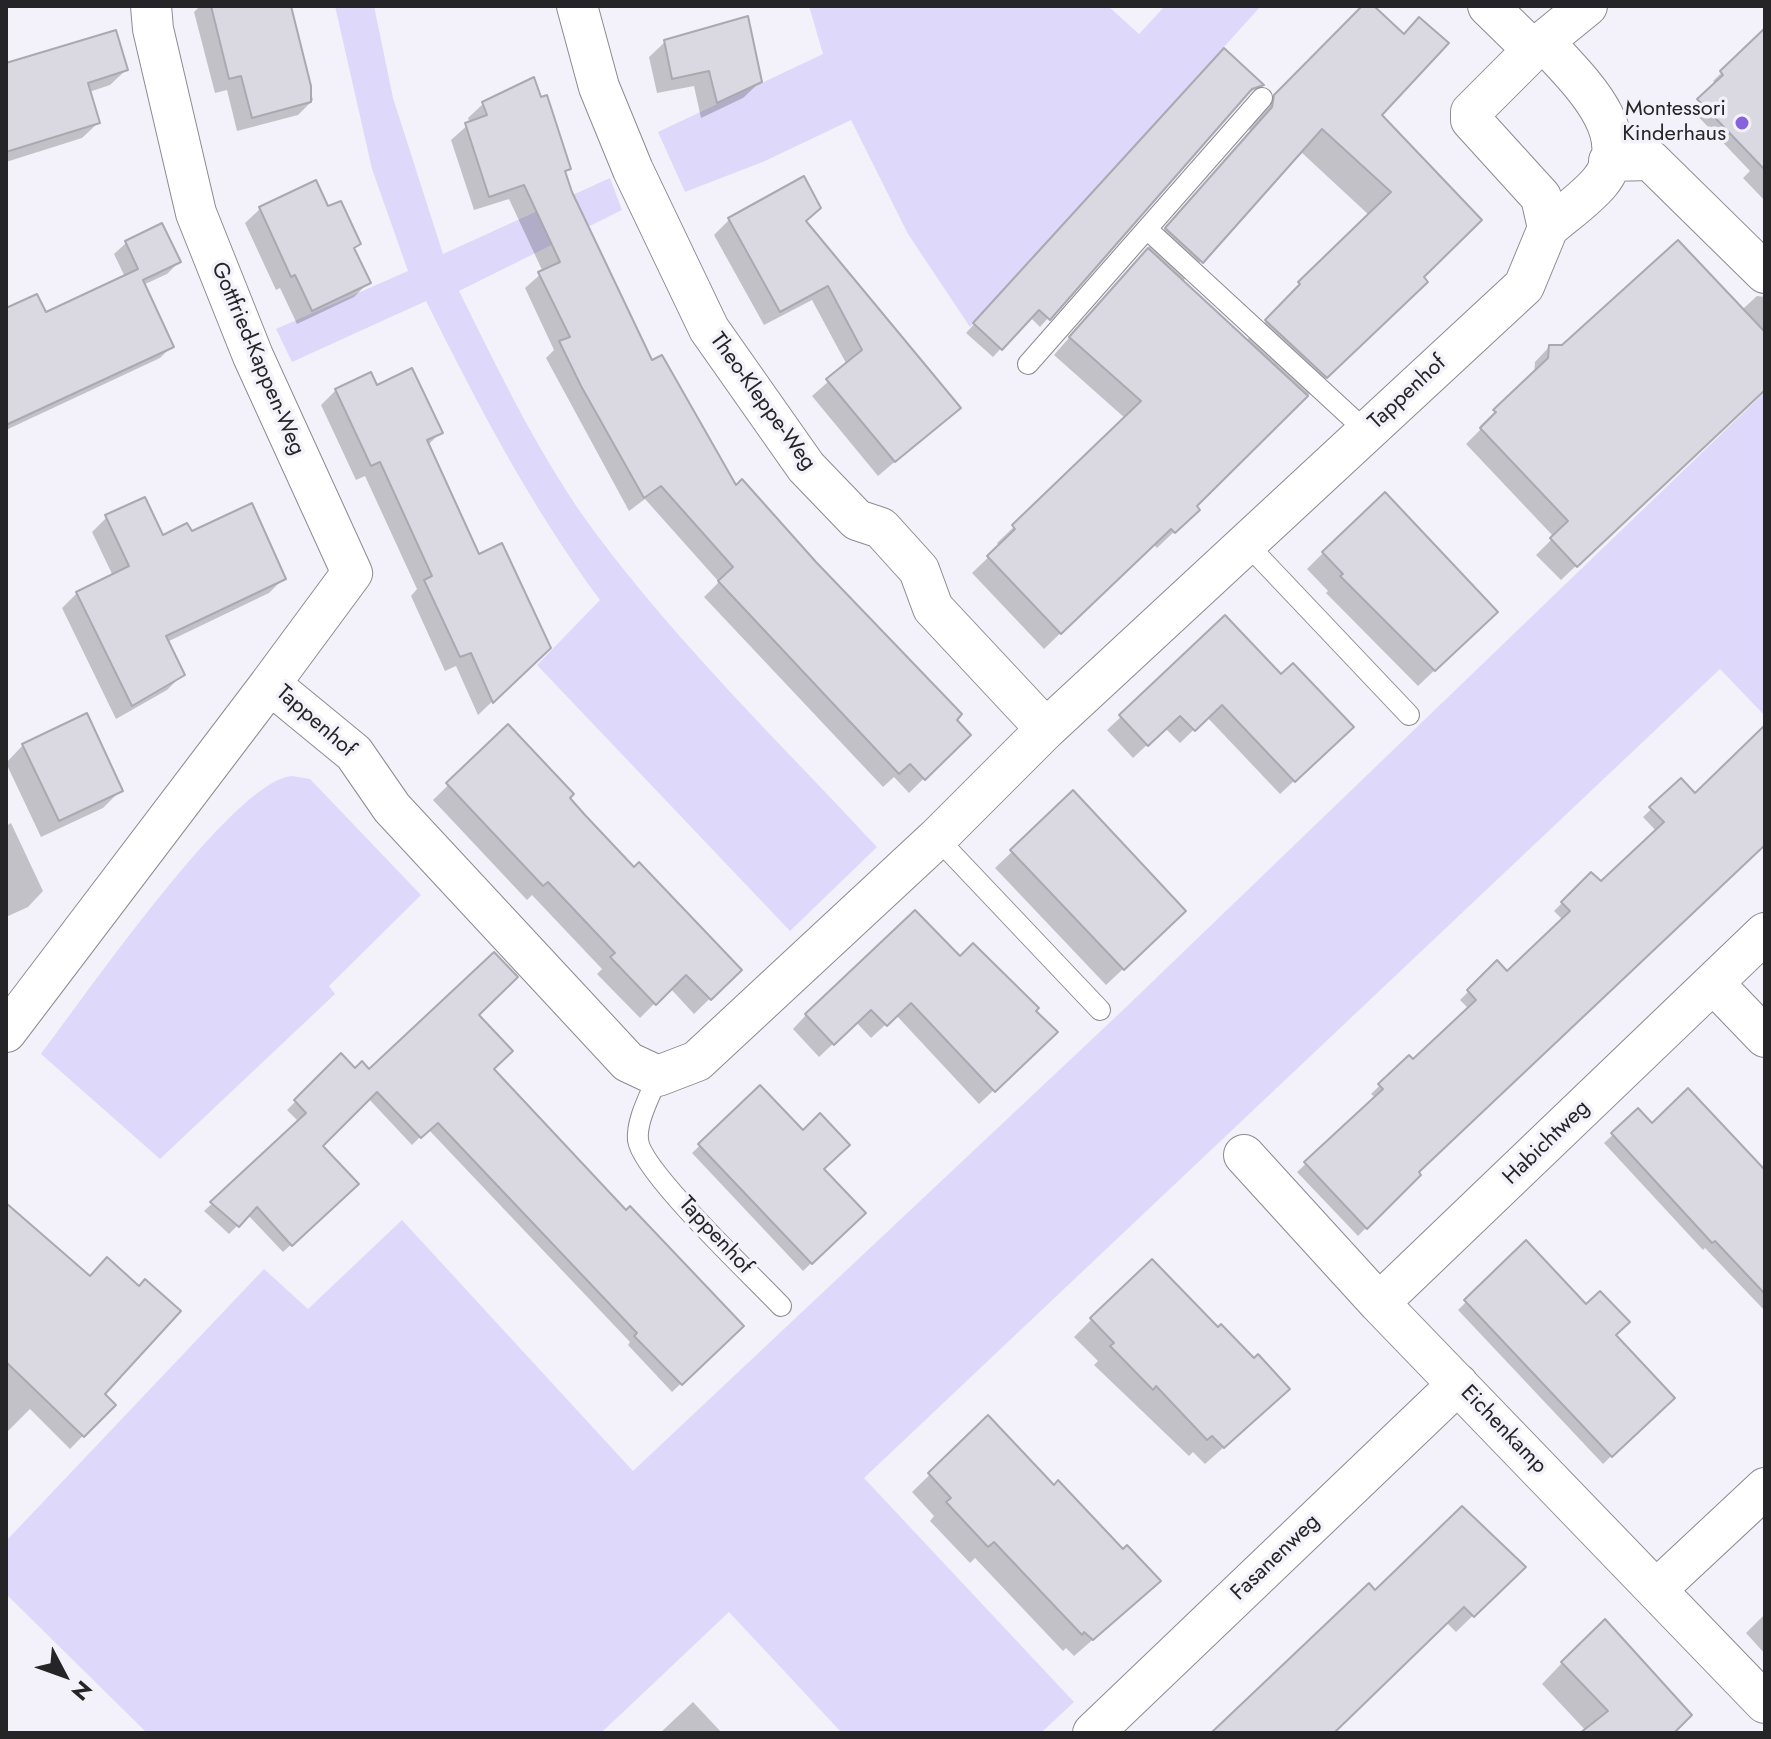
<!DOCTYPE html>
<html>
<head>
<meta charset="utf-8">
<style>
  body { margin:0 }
  #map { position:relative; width:1771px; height:1739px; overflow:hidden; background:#f3f2fa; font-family:Jost,sans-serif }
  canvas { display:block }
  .frame { position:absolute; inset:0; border:8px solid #252427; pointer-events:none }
  .north { position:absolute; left:24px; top:1635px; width:80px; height:80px; -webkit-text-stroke:6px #f3f2fa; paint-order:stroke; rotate:131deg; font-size:22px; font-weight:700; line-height:32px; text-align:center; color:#252427 }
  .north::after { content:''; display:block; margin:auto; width:28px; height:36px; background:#252427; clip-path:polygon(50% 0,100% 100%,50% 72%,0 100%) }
</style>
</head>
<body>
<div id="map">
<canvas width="1771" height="1739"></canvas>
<div class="frame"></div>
<div class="north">N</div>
</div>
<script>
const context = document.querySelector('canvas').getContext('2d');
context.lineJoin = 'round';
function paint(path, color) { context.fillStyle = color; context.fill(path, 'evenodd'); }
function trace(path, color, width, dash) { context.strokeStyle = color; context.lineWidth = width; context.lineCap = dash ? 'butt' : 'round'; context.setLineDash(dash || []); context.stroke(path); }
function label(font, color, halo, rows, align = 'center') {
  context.font = font + ' Jost,sans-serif'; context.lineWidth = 7; context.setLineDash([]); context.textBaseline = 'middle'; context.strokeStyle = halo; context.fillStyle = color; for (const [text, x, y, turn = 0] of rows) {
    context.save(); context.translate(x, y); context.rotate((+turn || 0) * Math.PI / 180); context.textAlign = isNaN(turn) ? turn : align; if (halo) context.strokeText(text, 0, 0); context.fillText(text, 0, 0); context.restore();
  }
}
paint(new Path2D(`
  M 335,6 L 374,6 L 393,98 L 443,254 L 610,178 L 622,210 L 459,291 C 501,375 541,460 597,535 C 680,646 782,745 877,847 L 790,931 L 537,665 L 600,600 C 530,505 479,407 426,301 L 292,362 L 276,329 L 408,271 L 372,169 Z
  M 809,6 L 1108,6 L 1139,34 L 1165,6 L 1261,6 L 970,327 L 908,234 L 851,120 L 765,161 L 685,192 L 658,132 L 823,54 Z
  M 1765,392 L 1765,716 L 1720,669 L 864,1478 L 1074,1702 L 1041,1733 L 842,1733 L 729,1612 L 601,1733 L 147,1733 L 6,1594 L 6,1541 L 264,1269 L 308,1309 L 402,1220 L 633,1471 L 1122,1011 Z
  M 292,776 L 310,779 L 421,895 L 329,986 L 335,994 L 160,1159 L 41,1054 C 83,1000 233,780 292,776 Z`), '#ded8fa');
paint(new Path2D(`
  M 200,6 L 283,6 L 290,11 L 313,100 L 298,115 L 237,131 L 227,90 L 215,93 L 194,12 Z
  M 1364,6 L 1371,6 L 1379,115 L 1422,277 L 1402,305 L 1194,506 L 1180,526 L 1157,548 L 1153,544 L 1044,649 L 972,573 L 1000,546 L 997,543 L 1126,419 L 1054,355 L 1249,132 L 1252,120 ZM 1300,151 L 1370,216 L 1246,341 L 1182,282 Z
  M 1765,31 L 1765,201 L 1743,178 L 1750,171 L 1691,109 L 1716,84 L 1713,81 Z
  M 665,42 L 760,82 L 743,98 L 701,118 L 694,86 L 657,93 L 649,57 Z
  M 1216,59 L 1261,85 L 1243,97 L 1048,318 L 1040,327 L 1030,317 L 993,357 L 966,333 Z
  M 6,65 L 126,70 L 110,85 L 89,92 L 98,123 L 82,138 L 6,162 Z
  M 484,103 L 569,169 L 564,174 L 571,193 L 651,363 L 735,488 L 968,735 L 909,793 L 894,777 L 883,787 L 704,597 L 719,582 L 645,499 L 629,511 L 546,358 L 554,350 L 525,288 L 543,272 L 509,199 L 474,210 L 451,140 L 470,123 L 468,118 Z
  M 260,209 L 327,209 L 359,244 L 353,250 L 368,283 L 354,297 L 297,324 L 280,288 L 276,290 L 245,223 Z
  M 730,219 L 804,222 L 958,408 L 878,476 L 812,396 L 847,365 L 812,300 L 764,325 L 714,235 Z
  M 126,243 L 179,262 L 167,274 L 143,285 L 172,346 L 160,358 L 6,430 L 6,310 L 45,315 L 125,277 L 114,254 Z
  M 1757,296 L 1765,297 L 1765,388 L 1561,580 L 1536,555 L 1554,537 L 1466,444 L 1482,428 L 1480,426 L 1534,374 L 1535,362 L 1549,347 L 1708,341 Z
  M 376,387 L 440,433 L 427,446 L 478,556 L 534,662 L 478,715 L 456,666 L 445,671 L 411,596 L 417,589 L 365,476 L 356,480 L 321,405 L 336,390 Z
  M 107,517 L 162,538 L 191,534 L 284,578 L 269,593 L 167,642 L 182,675 L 167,690 L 116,719 L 62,608 L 77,593 L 113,576 L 92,532 Z
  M 1323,553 L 1479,628 L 1418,686 L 1326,593 L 1328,591 L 1307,569 Z
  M 1225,618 L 1338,740 L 1280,794 L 1207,717 L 1180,743 L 1165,728 L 1133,758 L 1107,730 Z
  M 508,727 L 634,870 L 739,970 L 694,1014 L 670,988 L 640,1018 L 597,974 L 602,969 L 532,895 L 527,900 L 433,800 Z
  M 23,745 L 121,790 L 103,808 L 41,837 L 6,763 Z
  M 1765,754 L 1765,843 L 1416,1172 L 1418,1175 L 1358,1236 L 1297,1172 L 1376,1098 L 1371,1094 L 1409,1057 L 1413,1062 L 1469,1009 L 1460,1000 L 1497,963 L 1507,974 L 1563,920 L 1554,911 L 1591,874 L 1601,884 L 1657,832 L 1643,817 L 1681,781 L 1695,796 Z
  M 1073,793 L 1168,927 L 1106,985 L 995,868 Z
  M 11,823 L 43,891 L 28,907 L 6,917 L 6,826 Z
  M 960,959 L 1034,1011 L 1041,1046 L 979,1104 L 896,1015 L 871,1038 L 856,1022 L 819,1057 L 793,1029 L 806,1015 Z
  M 477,1015 L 491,1069 L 626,1212 L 741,1326 L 672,1392 L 628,1345 L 630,1342 L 428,1129 L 412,1145 L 368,1098 L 320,1146 L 348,1192 L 283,1252 L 248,1215 L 229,1234 L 204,1211 L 299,1122 L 287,1110 L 341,1056 L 354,1071 L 369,1072 Z
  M 760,1088 L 803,1133 L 821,1169 L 863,1213 L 803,1271 L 692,1153 Z
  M 1638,1111 L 1652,1125 L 1765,1172 L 1765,1311 L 1705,1248 L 1703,1250 L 1604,1143 Z
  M 6,1214 L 102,1394 L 113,1405 L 70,1449 L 30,1409 L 6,1433 Z
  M 1526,1243 L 1672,1398 L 1603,1464 L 1458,1310 Z
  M 1092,1319 L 1270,1406 L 1205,1464 L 1193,1452 L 1189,1456 L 1094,1365 L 1098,1361 L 1074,1337 Z
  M 988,1418 L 1054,1487 L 1141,1598 L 1074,1656 L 1066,1648 L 1063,1651 L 975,1558 L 970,1563 L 930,1521 L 934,1516 L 912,1492 Z
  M 1523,1567 L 1456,1632 L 1446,1622 L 1331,1733 L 1215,1733 L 1375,1593 Z
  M 1765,1614 L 1765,1654 L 1746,1633 Z
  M 1562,1663 L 1672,1733 L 1588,1733 L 1542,1684 Z
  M 693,1702 L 722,1733 L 660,1733 Z`), '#0003');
const building = new Path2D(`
  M 211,6 L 291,6 L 311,86 L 311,102 L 252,118 L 241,76 L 229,79 Z
  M 1362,6 L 1374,6 L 1404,34 L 1419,17 L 1449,43 L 1382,115 L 1482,220 L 1424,277 L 1428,282 L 1327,378 L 1265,320 L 1300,284 L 1298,282 L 1391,192 L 1322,129 L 1203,263 L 1165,228 L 1272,107 L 1274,95 Z
  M 748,16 L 762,82 L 717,103 L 709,71 L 672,79 L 664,40 Z
  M 1765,28 L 1765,170 L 1697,99 L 1723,75 L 1720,71 Z
  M 116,30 L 128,70 L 88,83 L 100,123 L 6,152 L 6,63 Z
  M 1224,48 L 1264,85 L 1252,89 L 1050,320 L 1039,310 L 1002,350 L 973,323 Z
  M 534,77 L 541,97 L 547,95 L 571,169 L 565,171 L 572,192 L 652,360 L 662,355 L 736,485 L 742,479 L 816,562 L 962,714 L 957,720 L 971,735 L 925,780 L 910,764 L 899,774 L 718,581 L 733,567 L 661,486 L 644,498 L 581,386 L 559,341 L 570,337 L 538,272 L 560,262 L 524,185 L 489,197 L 465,123 L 487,115 L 482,102 Z
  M 804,176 L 821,208 L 806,221 L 961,408 L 895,462 L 826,379 L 862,350 L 828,286 L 780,312 L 728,218 Z
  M 316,180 L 328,206 L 341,201 L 361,244 L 354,248 L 371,283 L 312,311 L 295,275 L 291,277 L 259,207 Z
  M 162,223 L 181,262 L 143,280 L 174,347 L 6,425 L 6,308 L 37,294 L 46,312 L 138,269 L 125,241 Z
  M 1678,240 L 1765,332 L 1765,390 L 1577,567 L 1550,538 L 1568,521 L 1480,428 L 1496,412 L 1493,410 L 1548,358 L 1549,345 L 1562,345 Z
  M 1148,248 L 1308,396 L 1197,506 L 1200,510 L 1175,533 L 1171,529 L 1061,634 L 987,556 L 1015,529 L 1012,525 L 1141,401 L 1069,337 Z
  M 412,368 L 443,433 L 427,440 L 479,554 L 502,543 L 551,648 L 493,703 L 471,653 L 460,657 L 424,580 L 432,576 L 380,462 L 371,466 L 335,389 L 371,372 L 377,385 Z
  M 1385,492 L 1498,612 L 1435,671 L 1340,576 L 1343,574 L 1322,552 Z
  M 145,497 L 163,535 L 187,523 L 192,531 L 252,503 L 286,579 L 166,636 L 185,675 L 132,706 L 76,592 L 129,566 L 105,515 Z
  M 1225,615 L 1281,674 L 1293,663 L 1354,727 L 1295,782 L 1222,705 L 1195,731 L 1180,716 L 1148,746 L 1119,715 Z
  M 87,713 L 123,791 L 59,821 L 22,744 Z
  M 508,724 L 574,794 L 570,798 L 585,815 L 634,867 L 639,862 L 742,970 L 711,1000 L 686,975 L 656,1005 L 610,957 L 615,953 L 548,882 L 543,886 L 446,783 Z
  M 1765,725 L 1765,845 L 1419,1172 L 1421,1175 L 1367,1229 L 1304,1162 L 1383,1089 L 1378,1084 L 1409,1055 L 1413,1059 L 1476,1000 L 1467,990 L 1497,960 L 1507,971 L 1570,911 L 1561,902 L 1591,872 L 1601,881 L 1664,822 L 1649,807 L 1681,778 L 1695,793 Z
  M 1073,790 L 1186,911 L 1124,970 L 1010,850 Z
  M 915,910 L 960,956 L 973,943 L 1039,1008 L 1036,1011 L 1058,1032 L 995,1092 L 911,1003 L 887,1026 L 871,1010 L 834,1045 L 805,1014 Z
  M 494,952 L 518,977 L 479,1015 L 513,1051 L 494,1069 L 626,1210 L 630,1206 L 744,1326 L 682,1385 L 634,1336 L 637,1333 L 438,1123 L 421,1138 L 377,1092 L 323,1146 L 359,1184 L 292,1246 L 257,1207 L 239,1227 L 210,1202 L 306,1113 L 294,1100 L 341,1053 L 355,1068 L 362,1061 L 369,1069 Z
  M 760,1085 L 803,1130 L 820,1113 L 850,1145 L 824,1169 L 866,1213 L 812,1264 L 698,1144 Z
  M 1688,1088 L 1765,1170 L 1765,1294 L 1715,1241 L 1712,1243 L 1611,1133 L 1638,1108 L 1652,1123 Z
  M 6,1203 L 90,1276 L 107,1257 L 139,1286 L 145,1279 L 181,1311 L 105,1394 L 116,1405 L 84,1437 L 6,1362 Z
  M 1526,1240 L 1586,1304 L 1600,1291 L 1630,1322 L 1616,1335 L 1675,1398 L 1612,1457 L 1464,1300 Z
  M 1152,1259 L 1218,1327 L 1221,1324 L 1254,1358 L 1258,1354 L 1290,1389 L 1224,1448 L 1212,1436 L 1207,1440 L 1156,1386 L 1153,1390 L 1110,1346 L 1114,1343 L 1090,1318 Z
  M 988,1415 L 1054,1485 L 1058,1480 L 1123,1549 L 1127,1545 L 1161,1581 L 1093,1640 L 1084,1632 L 1082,1635 L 994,1542 L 988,1547 L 946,1502 L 951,1498 L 928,1473 Z
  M 1462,1506 L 1526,1567 L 1474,1617 L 1464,1607 L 1334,1733 L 1211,1733 L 1369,1583 L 1375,1590 Z
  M 1605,1619 L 1692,1715 L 1674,1733 L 1580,1733 L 1608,1711 L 1561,1662 Z`);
paint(building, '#dad8e0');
trace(building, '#aaa8b0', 2);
const lane = new Path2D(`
  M 1148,230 L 1366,431
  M 1028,364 L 1262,98
  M 1246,543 L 1409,715
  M 937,838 L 1100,1010
  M 658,1076 C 651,1094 636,1120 638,1140 C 641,1171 755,1278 781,1306`);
const street = new Path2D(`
  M 151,6 L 153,29 L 196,213 L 253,356 L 352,573 L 270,684
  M 577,6 L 599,87 L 633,170 L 709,329 L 806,467 L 857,520 L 881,528 L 919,570 L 933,608 L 1046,729
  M 1488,6 L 1533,50
  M 1544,42 C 1573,75 1640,133 1600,182 C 1586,199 1565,213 1548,228
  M 1609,161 L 1650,160 L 1765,273
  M 1714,984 L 1765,1037
  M 6,1032 L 270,684 L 354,753 L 392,808 L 628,1062 L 658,1076 L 697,1061 L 937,838 L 1046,729 L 1524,286 L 1548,228 L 1541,197 L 1471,120 L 1471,112 L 1533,50 L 1587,6
  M 1244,1155 L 1379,1303 L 1765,1703
  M 1379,1303 L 1765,933
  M 1657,1589 L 1765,1488
  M 1093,1733 L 1458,1384`);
trace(lane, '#8c8b92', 22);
trace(street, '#8c8b92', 42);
trace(lane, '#fff', 20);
trace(street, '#fff', 40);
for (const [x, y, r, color] of [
  [1742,123,8,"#8762dd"]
]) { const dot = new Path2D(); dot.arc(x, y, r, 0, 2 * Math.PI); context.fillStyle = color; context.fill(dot); trace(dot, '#f3f2fa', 3); }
label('22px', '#252427', '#f3f2fa', [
  ["Montessori",1726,110],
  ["Kinderhaus",1726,135]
], 'right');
label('22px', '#252427', '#f3f2fa', [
  ["Gottfried-Kappen-Weg",257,359,67],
  ["Tappenhof",1408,393,-43],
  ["Theo-Kleppe-Weg",762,402,54],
  ["Tappenhof",315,722,41],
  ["Habichtweg",1547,1143,-44],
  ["Tappenhof",715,1236,47],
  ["Eichenkamp",1503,1430,46],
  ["Fasanenweg",1276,1558,-44]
]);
</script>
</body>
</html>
